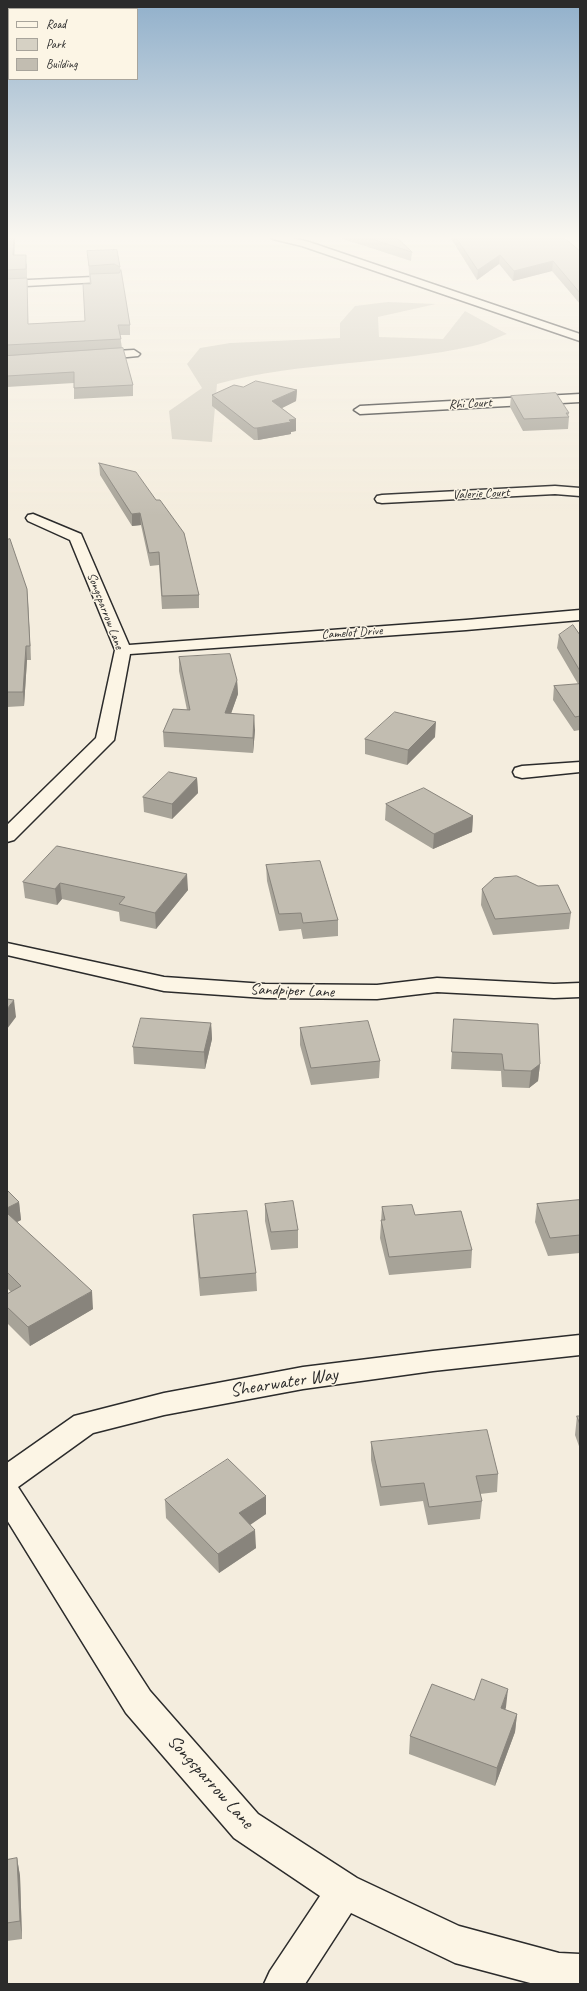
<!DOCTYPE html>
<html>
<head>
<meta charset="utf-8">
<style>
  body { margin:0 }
  #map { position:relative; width:587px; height:1991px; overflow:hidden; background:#f4edde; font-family:Caveat,sans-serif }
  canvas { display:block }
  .frame { position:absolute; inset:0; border:8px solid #2b2b2b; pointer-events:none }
  .legend { position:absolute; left:8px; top:8px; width:130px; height:72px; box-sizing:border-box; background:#fcf5e5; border:1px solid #a8a49b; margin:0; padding:5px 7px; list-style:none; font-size:12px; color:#2b2b2b }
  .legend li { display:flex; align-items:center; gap:8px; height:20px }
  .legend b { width:20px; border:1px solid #a8a49b }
</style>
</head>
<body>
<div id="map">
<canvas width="587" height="1991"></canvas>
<div class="frame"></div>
<ul class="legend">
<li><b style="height:5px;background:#fcf5e5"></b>Road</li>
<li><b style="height:11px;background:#d6d1c4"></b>Park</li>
<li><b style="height:11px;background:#c2bdb1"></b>Building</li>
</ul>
</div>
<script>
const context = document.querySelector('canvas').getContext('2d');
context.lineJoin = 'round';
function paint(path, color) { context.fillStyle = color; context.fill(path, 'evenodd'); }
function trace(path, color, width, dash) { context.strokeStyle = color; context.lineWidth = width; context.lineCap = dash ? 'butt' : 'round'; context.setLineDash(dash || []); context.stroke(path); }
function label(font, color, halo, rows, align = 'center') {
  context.font = font + ' Caveat,sans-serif'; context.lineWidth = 3; context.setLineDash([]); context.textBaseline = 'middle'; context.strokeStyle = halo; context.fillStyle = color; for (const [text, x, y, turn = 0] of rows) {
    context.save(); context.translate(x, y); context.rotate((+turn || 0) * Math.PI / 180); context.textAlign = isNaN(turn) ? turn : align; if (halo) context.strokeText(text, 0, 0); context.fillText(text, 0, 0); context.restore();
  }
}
paint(new Path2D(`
  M 388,302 L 436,304 L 378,317 L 379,337 L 443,339 L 465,311 L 507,334 C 496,338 484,344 473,346 C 388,365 301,361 217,384 L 212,442 L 172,439 L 169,411 L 202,388 L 187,364 L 200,348 L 230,343 L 340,338 L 340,323 L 355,306 Z`), '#d6d1c4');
const street = new Path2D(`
  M 115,276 L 119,277 L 120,279 L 119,281 L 7,287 L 7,281 Z
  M 134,350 L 140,354 L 138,356 L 96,360 L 90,356 L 96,352 Z
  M 580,394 L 580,402 L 360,414 L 354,410 L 360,406 Z
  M 555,486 L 580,488 L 580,496 L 555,494 L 382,503 L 377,502 L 375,499 L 377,496 L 382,495 Z
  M 33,514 L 81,534 L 129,645 L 466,620 L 580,610 L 580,620 L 466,630 L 130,654 L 114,740 L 14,840 L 7,842 L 7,825 L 96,738 L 115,650 L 70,540 L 28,521 L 26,518 L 28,515 Z
  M 580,762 L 580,772 L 522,778 L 515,776 L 513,772 L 515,768 L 522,766 Z
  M 7,943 L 164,977 L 265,984 L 377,985 L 437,978 L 554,984 L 580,983 L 580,997 L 554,998 L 437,992 L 377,999 L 265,998 L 164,991 L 7,955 Z
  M 580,1335 L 580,1355 L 433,1371 L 303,1389 L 164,1415 L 93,1433 L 18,1487 L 150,1691 L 258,1814 L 357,1878 L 459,1926 L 559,1953 L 580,1954 L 580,1984 L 534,1984 L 455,1963 L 351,1913 L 305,1984 L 264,1984 L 270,1971 L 320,1896 L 234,1838 L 126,1713 L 7,1520 L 7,1463 L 74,1416 L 164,1393 L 303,1367 L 433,1351 Z`);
const secondary = new Path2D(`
  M 271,237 L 288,237 L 309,242 L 580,334 L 580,341 L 302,246 L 273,239 Z`);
trace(street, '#2b2b2b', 3);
trace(secondary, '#2b2b2b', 3);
paint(street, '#fcf5e5');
paint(secondary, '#fcf5e5');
paint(new Path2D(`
  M 7,237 L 15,237 L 14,255 L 27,264 L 27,279 L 28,324 L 85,321 L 90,284 L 87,251 L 120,267 L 130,325 L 130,335 L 120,335 L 122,348 L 133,385 L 133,396 L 74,399 L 74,383 L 7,387 Z
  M 337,237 L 396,237 L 412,252 L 411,261 Z
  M 450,237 L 563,237 L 580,251 L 580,304 L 552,271 L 513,281 L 499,264 L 477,280 Z
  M 243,387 L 297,390 L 296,401 L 282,408 L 296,419 L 296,431 L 291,432 L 291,434 L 258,440 L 254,440 L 212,406 L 212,395 Z
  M 511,396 L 569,413 L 568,416 L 569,417 L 568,429 L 523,431 L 510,407 Z
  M 99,463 L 156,500 L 199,595 L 199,608 L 162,609 L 159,565 L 150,566 L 141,525 L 132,526 L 100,475 Z
  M 7,540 L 27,589 L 31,660 L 27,660 L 24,706 L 7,707 Z
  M 559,635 L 580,635 L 580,730 L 574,731 L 553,700 L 554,686 L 578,684 L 557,648 Z
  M 179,657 L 237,680 L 238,694 L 231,713 L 255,730 L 253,753 L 164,747 L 163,732 L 187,710 L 179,671 Z
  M 435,737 L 407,765 L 365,754 L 365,739 Z
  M 197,778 L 198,793 L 172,819 L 144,812 L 143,797 Z
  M 386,804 L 473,816 L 472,832 L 433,849 L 385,820 Z
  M 57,846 L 188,890 L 156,929 L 120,921 L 119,912 L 62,899 L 57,905 L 25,898 L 23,882 Z
  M 266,865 L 338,920 L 338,936 L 303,939 L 301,929 L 279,931 L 267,881 Z
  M 482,889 L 571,913 L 569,929 L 493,935 L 481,905 Z
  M 454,1019 L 540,1064 L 538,1081 L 529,1088 L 502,1087 L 501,1071 L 451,1069 Z
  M 211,1023 L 212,1039 L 205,1069 L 134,1064 L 133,1047 Z
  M 300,1028 L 380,1061 L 379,1078 L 311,1085 L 300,1045 Z
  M 7,1190 L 19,1202 L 21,1220 L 17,1222 L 93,1309 L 30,1346 L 7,1323 L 7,1294 L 11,1292 L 7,1288 Z
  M 580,1200 L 580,1253 L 548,1256 L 535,1222 L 537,1204 Z
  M 265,1204 L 298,1230 L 298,1248 L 271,1250 L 265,1221 Z
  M 382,1207 L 415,1215 L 472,1250 L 471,1268 L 389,1275 L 380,1238 Z
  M 193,1215 L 256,1273 L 257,1291 L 200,1296 L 194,1233 Z
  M 577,1416 L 580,1416 L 580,1449 L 575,1435 Z
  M 371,1442 L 498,1474 L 497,1492 L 480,1494 L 482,1501 L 480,1519 L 428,1525 L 423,1501 L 380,1506 L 371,1460 Z
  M 266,1496 L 266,1514 L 250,1524 L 256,1548 L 219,1573 L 166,1518 L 165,1500 Z
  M 474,1700 L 506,1707 L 505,1710 L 517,1714 L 515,1732 L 495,1786 L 409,1754 L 410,1736 Z
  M 17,1858 L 20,1876 L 22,1939 L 7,1941 L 7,1860 Z`), '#a7a398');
paint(new Path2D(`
  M 14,237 L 15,237 L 14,265 L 13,255 Z
  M 500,255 L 499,264 L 477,280 L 478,270 Z
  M 553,261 L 552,271 L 513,281 L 514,271 Z
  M 27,278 L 27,287 L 28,335 L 28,324 Z
  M 297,390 L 296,401 L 272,413 L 272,401 Z
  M 296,419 L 296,431 L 291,432 L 291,434 L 258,440 L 257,428 Z
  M 140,513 L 141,525 L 132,526 L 132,514 Z
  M 27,589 L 28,602 L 31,660 L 30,646 Z
  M 26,646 L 27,660 L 24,706 L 23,692 Z
  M 237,680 L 238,694 L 226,728 L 225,713 Z
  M 254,715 L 255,730 L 253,753 L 253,738 Z
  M 436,722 L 435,737 L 407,765 L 408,750 Z
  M 197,778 L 198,793 L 172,819 L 172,804 Z
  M 473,816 L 472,832 L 433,849 L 434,834 Z
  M 187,874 L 188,890 L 156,929 L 155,913 Z
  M 60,883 L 62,899 L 57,905 L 55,889 Z
  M 14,1000 L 16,1017 L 7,1029 L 7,1009 Z
  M 211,1023 L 212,1039 L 205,1069 L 204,1052 Z
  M 540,1064 L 538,1081 L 529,1088 L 531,1071 Z
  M 19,1202 L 21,1220 L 7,1227 L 7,1208 Z
  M 92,1291 L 93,1309 L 30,1346 L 28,1327 Z
  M 266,1496 L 266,1514 L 240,1532 L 239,1513 Z
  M 255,1530 L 256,1548 L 219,1573 L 218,1554 Z
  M 508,1689 L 506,1707 L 499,1727 L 501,1708 Z
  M 517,1714 L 515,1732 L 495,1786 L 497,1768 Z
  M 17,1858 L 20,1876 L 22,1939 L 20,1921 Z`), '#88847c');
const building = new Path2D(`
  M 7,237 L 14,237 L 13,255 L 26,255 L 26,269 L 7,270 Z
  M 366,237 L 396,237 L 412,252 Z
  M 456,237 L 563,237 L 580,251 L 580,293 L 553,261 L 514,271 L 500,255 L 478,270 Z
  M 117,250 L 120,267 L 114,264 L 89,266 L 87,251 Z
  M 121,270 L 130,325 L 118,325 L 121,339 L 7,345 L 7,279 L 27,278 L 28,324 L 85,321 L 83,284 L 91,284 L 90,274 L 119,273 Z
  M 123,348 L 133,385 L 74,388 L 74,372 L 7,376 L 7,356 Z
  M 256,381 L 297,390 L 272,401 L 296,419 L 289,420 L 291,422 L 257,428 L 254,428 L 212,395 L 234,385 L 243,387 Z
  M 556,393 L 569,413 L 566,413 L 569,417 L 524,419 L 511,396 Z
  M 99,463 L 136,472 L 156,500 L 160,500 L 184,533 L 199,595 L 162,596 L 159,552 L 149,553 L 140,513 L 132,514 Z
  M 10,539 L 27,589 L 30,646 L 26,646 L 23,692 L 7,692 L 7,540 Z
  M 573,625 L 580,635 L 580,671 L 559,635 Z
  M 230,654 L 237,680 L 225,713 L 254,715 L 253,738 L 163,732 L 173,709 L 190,710 L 179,657 Z
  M 580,684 L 580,716 L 575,717 L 554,686 Z
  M 395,712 L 436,722 L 408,750 L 365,739 Z
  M 169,772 L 197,778 L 172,804 L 143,797 Z
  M 424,788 L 473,816 L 434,834 L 386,804 Z
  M 57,846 L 187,874 L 155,913 L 119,904 L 125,897 L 60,883 L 55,889 L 23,882 Z
  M 320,861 L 338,920 L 303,923 L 301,913 L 279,914 L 266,865 Z
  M 517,876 L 538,886 L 558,885 L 571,913 L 495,919 L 482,889 L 494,878 Z
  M 7,999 L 14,1000 L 7,1009 Z
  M 141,1018 L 211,1023 L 204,1052 L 133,1047 Z
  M 454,1019 L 538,1024 L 540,1064 L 531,1071 L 504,1070 L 502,1054 L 452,1052 Z
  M 368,1021 L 380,1061 L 311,1068 L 300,1028 Z
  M 7,1190 L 19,1202 L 7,1208 Z
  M 580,1200 L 580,1235 L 550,1238 L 537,1204 Z
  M 293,1201 L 298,1230 L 271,1232 L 265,1204 Z
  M 412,1205 L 415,1215 L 461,1211 L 472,1250 L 389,1257 L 381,1220 L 385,1220 L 382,1207 Z
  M 247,1211 L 256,1273 L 200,1278 L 193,1215 Z
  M 7,1213 L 92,1291 L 28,1327 L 7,1307 L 7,1294 L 21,1286 L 7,1272 Z
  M 577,1416 L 580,1416 L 580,1424 Z
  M 487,1430 L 498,1474 L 476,1476 L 482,1501 L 429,1507 L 424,1483 L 381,1487 L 371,1442 Z
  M 228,1459 L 266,1496 L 239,1513 L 255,1530 L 218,1554 L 165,1500 Z
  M 482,1679 L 508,1689 L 501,1708 L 517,1714 L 497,1768 L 410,1736 L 432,1684 L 474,1700 Z
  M 17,1858 L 20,1921 L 7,1923 L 7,1860 Z`);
paint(building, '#c2bdb1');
trace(building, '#88847c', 1);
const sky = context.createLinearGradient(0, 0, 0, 516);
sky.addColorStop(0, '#91b0cb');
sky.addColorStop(0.46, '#faf7f0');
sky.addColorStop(1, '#faf7f000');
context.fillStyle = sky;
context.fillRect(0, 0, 587, 516);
label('13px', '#2b2b2b', '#fcf5e5', [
  ["Rhi Court",470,404,-3],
  ["Valerie Court",481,494,-3],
  ["Songsparrow Lane",105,611,69],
  ["Camelot Drive",352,633,-4]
]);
label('16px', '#2b2b2b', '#fcf5e5', [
  ["Sandpiper Lane",292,991,2]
]);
label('19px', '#2b2b2b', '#fcf5e5', [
  ["Shearwater Way",284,1383,-9],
  ["Songsparrow Lane",210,1782,48]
]);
</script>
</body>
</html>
